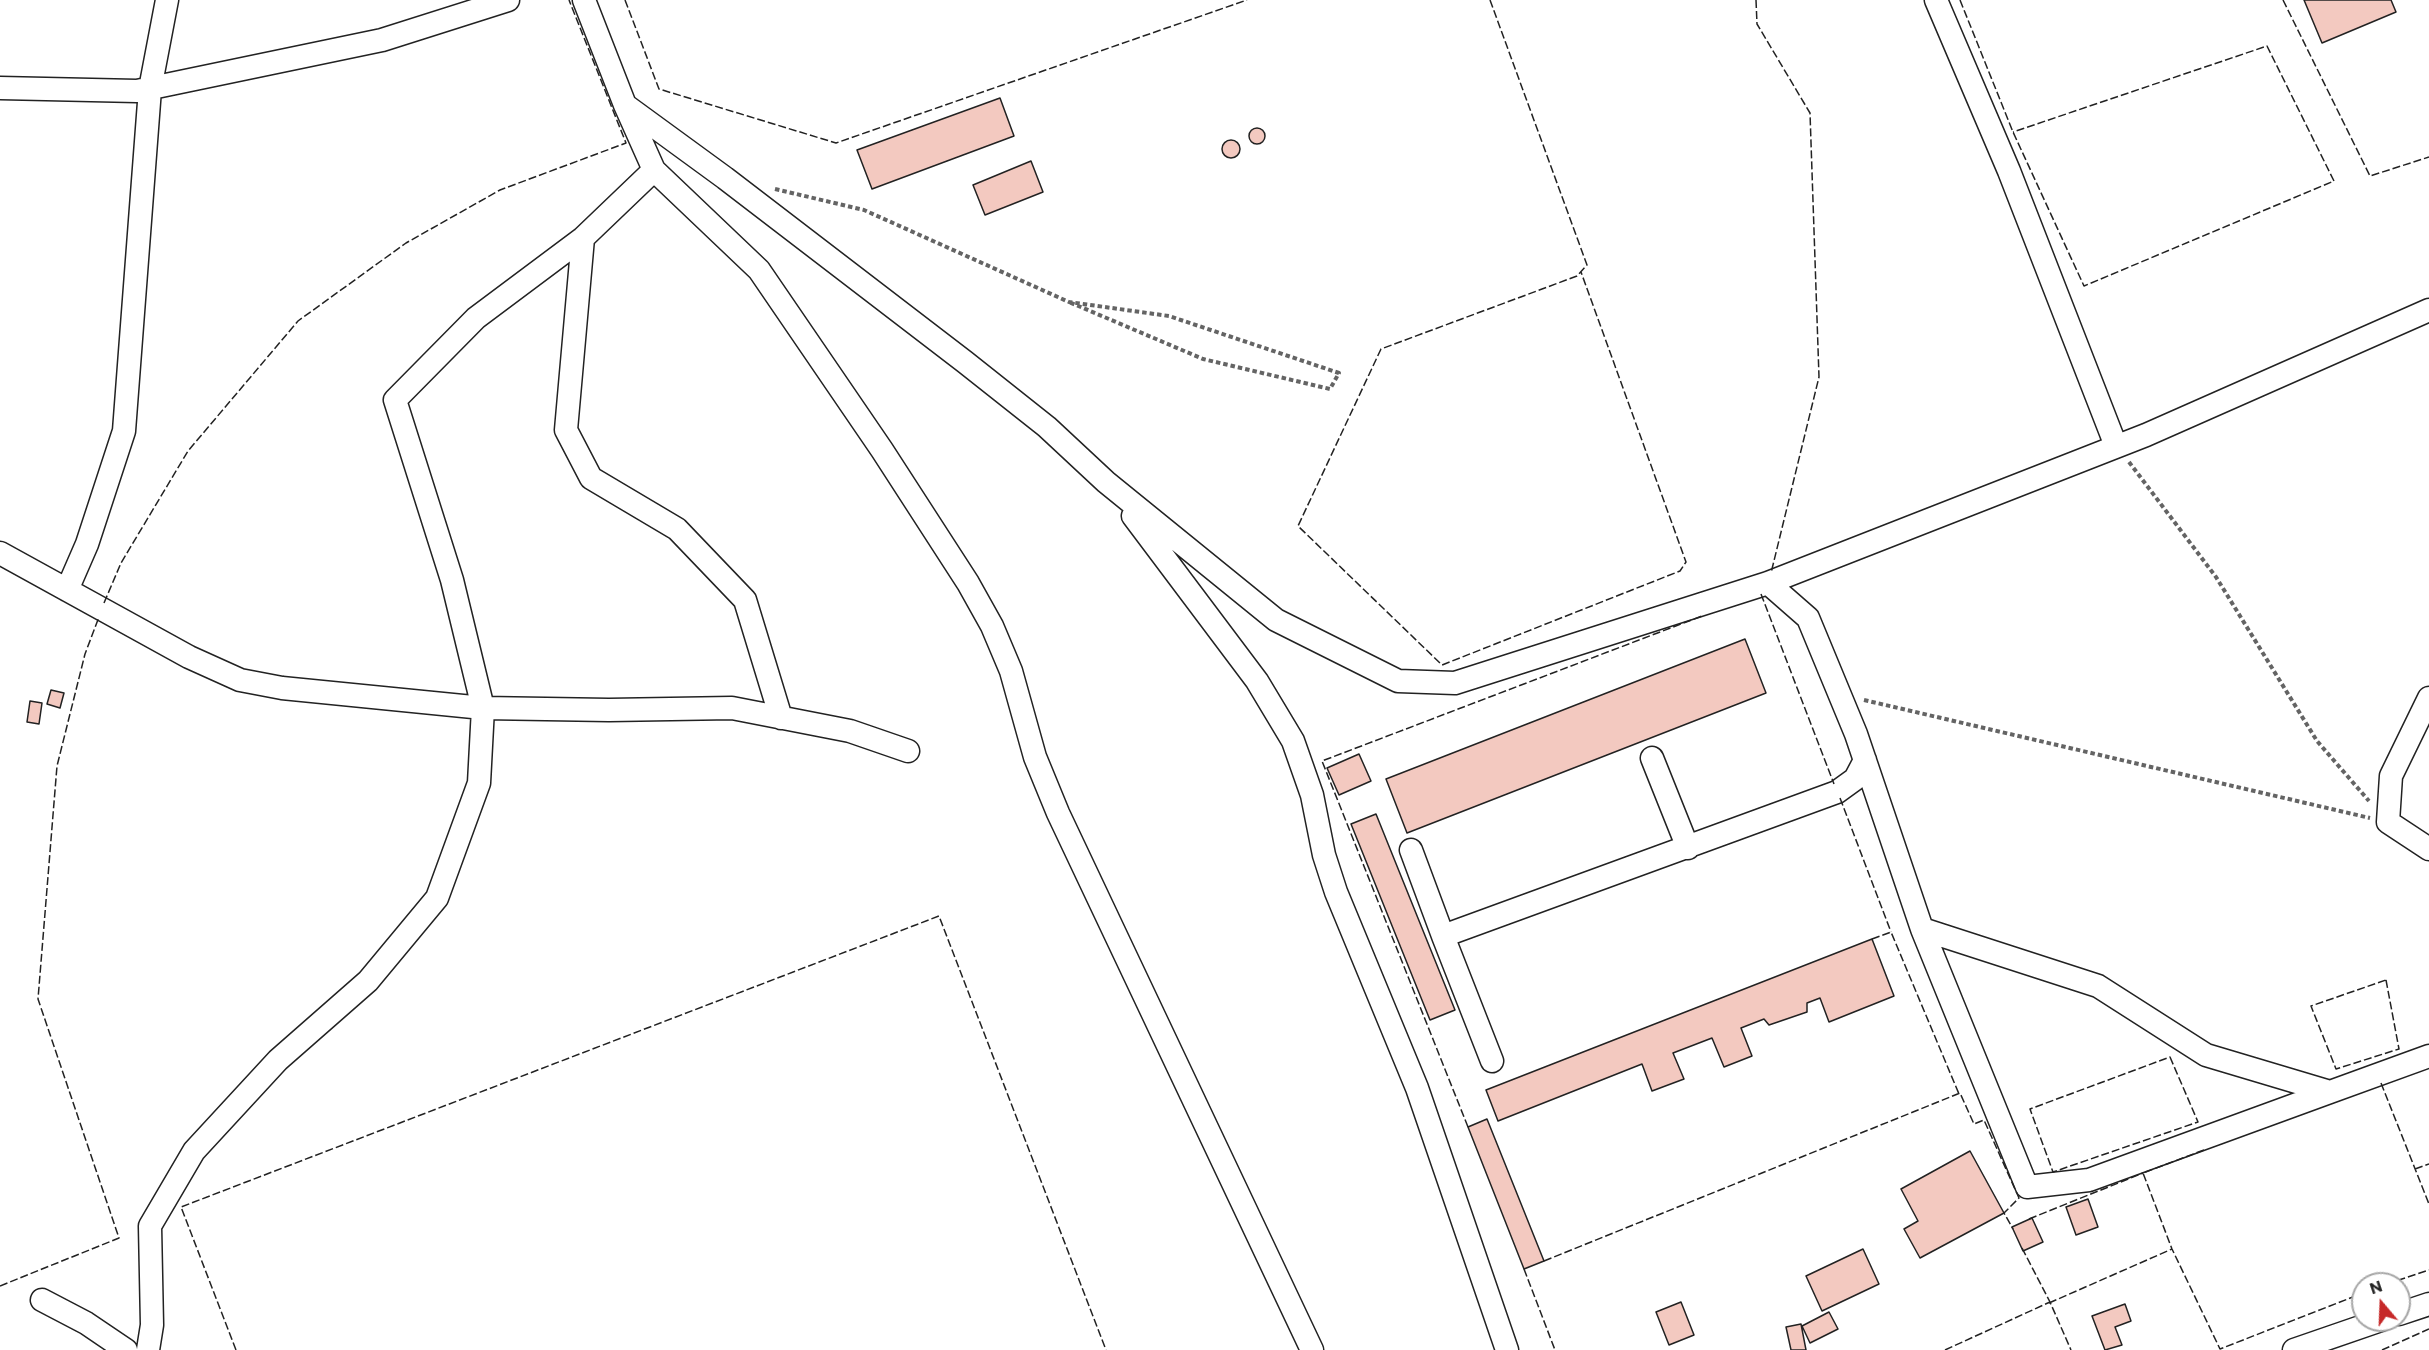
<!DOCTYPE html>
<html>
<head>
<meta charset="utf-8">
<style>
  body { margin:0 }
  #map { position:relative; width:2429px; height:1350px; overflow:hidden; background:#fff; font-family:Commissioner,sans-serif }
  canvas { display:block }
  .north { position:absolute; left:2351px; top:1272px; width:60px; height:60px; box-sizing:border-box; background:#fff; border:2px solid #a7a7a7; border-radius:50%; rotate:341deg; font-size:16px; font-weight:700; line-height:24px; text-align:center; color:#222 }
  .north::after { content:''; display:block; margin:auto; width:21px; height:27px; background:#c62828; clip-path:polygon(50% 0,100% 100%,50% 72%,0 100%) }
</style>
</head>
<body>
<div id="map">
<canvas width="2429" height="1350"></canvas>
<div class="north">N</div>
</div>
<script>
const context = document.querySelector('canvas').getContext('2d');
context.lineJoin = 'round';
function paint(path, color) { context.fillStyle = color; context.fill(path, 'evenodd'); }
function trace(path, color, width, dash) { context.strokeStyle = color; context.lineWidth = width; context.lineCap = dash ? 'butt' : 'round'; context.setLineDash(dash || []); context.stroke(path); }
const building = new Path2D(`
  M 2304,0 L 2391,0 L 2396,12 L 2322,43 Z
  M 1000,98 L 1014,136 L 872,189 L 857,150 Z
  M1249 136a8 8 0 1 1 16 0a8 8 0 1 1-16 0Z
  M1222 149a9 9 0 1 1 18 0a9 9 0 1 1-18 0Z
  M 1031,161 L 1043,192 L 985,215 L 973,185 Z
  M 1745,639 L 1766,693 L 1407,833 L 1386,779 Z
  M 51,690 L 64,693 L 60,708 L 47,704 Z
  M 30,701 L 42,703 L 39,724 L 27,722 Z
  M 1359,754 L 1371,781 L 1339,795 L 1327,768 Z
  M 1376,814 L 1455,1010 L 1430,1020 L 1351,824 Z
  M 1872,939 L 1894,996 L 1829,1022 L 1820,998 L 1807,1003 L 1807,1012 L 1769,1025 L 1764,1019 L 1741,1028 L 1752,1056 L 1724,1067 L 1712,1038 L 1673,1053 L 1684,1079 L 1652,1091 L 1642,1064 L 1498,1121 L 1486,1090 Z
  M 1487,1119 L 1544,1261 L 1524,1269 L 1468,1127 Z
  M 1970,1151 L 2004,1213 L 1920,1258 L 1904,1229 L 1918,1221 L 1901,1189 Z
  M 2088,1199 L 2098,1227 L 2076,1235 L 2066,1207 Z
  M 2032,1218 L 2043,1242 L 2023,1251 L 2012,1227 Z
  M 1863,1249 L 1879,1284 L 1822,1311 L 1806,1276 Z
  M 1681,1302 L 1694,1335 L 1669,1345 L 1656,1312 Z
  M 2125,1304 L 2131,1321 L 2115,1327 L 2122,1345 L 2105,1350 L 2092,1316 Z
  M 1829,1312 L 1838,1329 L 1810,1343 L 1802,1326 Z
  M 1801,1324 L 1806,1350 L 1791,1350 L 1786,1327 Z`);
paint(building, '#f3c9c0');
trace(building, '#222', 1.5);
const minor = new Path2D(`
  M 584,0 L 625,105 L 654,170 L 759,270 L 882,450 L 968,583 L 992,626 L 1011,671 L 1035,757 L 1058,813 L 1312,1350
  M 1936,0 L 2009,171 L 2116,446
  M 0,88 L 137,91 L 382,40 L 508,0
  M 625,105 L 725,178 L 965,362 L 1047,427 L 1106,482 L 1276,620 L 1398,681 L 1455,683 L 1768,583 L 2146,435 L 2429,310
  M 583,238 L 566,430 L 591,478 L 677,529 L 745,600 L 781,718
  M 1133,516 L 1257,681 L 1293,741 L 1312,795 L 1324,855 L 1336,892 L 1417,1088 L 1507,1350
  M 0,553 L 189,657 L 240,680 L 282,688 L 483,708 L 609,710 L 732,708 L 850,731 L 908,751
  M 1768,583 L 1808,618 L 1856,734 L 1922,929 L 2027,1187 L 2089,1180 L 2330,1092
  M 67,590 L 87,544 L 124,431 L 150,89 L 167,0
  M 2429,698 L 2391,776 L 2388,822 L 2429,849
  M 1652,758 L 1688,848
  M 1411,850 L 1443,936 L 1837,792 L 1855,779 L 1865,760
  M 1922,929 L 2098,986 L 2206,1055 L 2330,1092 L 2429,1056
  M 1443,936 L 1492,1061
  M 42,1300 L 86,1323 L 126,1350
  M 2399,1314 L 2429,1304
  M 148,1350 L 152,1325 L 150,1226 L 194,1151 L 278,1060 L 368,981 L 437,898 L 479,783 L 483,708 L 452,580 L 395,400 L 476,318 L 583,238 L 654,170
  M 2294,1350 L 2381,1320`);
trace(minor, '#222', 25);
trace(new Path2D(`
  M 775,189 L 864,210 L 1069,302 L 1169,316 L 1339,373 L 1330,389 L 1203,359 L 1069,302
  M 2129,462 L 2216,577 L 2317,741 L 2369,801
  M 1864,700 L 2370,818`), '#646464', 4, [4.5, 3]);
trace(minor, '#fff', 22);
trace(new Path2D(`
  M 625,0 L 659,89 L 836,143 L 1247,0
  M 1490,0 L 1587,265 L 1577,276 L 1381,349 L 1298,526 L 1442,665 L 1680,571 L 1686,562 L 1581,272
  M 1756,0 L 1757,24 L 1810,113 L 1819,377 L 1771,573
  M 1960,0 L 2013,132 L 2084,286 L 2334,181 L 2267,46 L 2013,132
  M 2283,0 L 2370,176 L 2429,157
  M 1761,594 L 1834,784
  M 104,603 L 121,563 L 188,451 L 298,321 L 406,243 L 500,190 L 626,143 L 569,0
  M 1840,798 L 1891,932
  M 1872,939 L 1891,932 L 1959,1094
  M 2386,980 L 2399,1049 L 2336,1069 L 2311,1006 Z
  M 2170,1057 L 2198,1122 L 2053,1172 L 2030,1109 Z
  M 2381,1083 L 2429,1204
  M 1468,1127 L 1322,761 L 1702,616
  M 2204,1150 L 2143,1173 L 2172,1249 L 2220,1349 L 2363,1293
  M 2415,1169 L 2429,1164
  M 2029,1219 L 2143,1173
  M 2022,1248 L 2050,1302
  M 1544,1261 L 1960,1093 L 1974,1124 L 1984,1120 L 2019,1198 L 2004,1213 L 2013,1229
  M 1524,1269 L 1555,1350
  M 2387,1284 L 2429,1270
  M 0,1286 L 119,1238 L 38,999 L 57,766 L 85,654 L 99,617
  M 2049,1303 L 2172,1249
  M 236,1350 L 181,1207 L 939,916 L 1106,1350
  M 1945,1350 L 2050,1302 L 2071,1350
  M 2382,1350 L 2429,1329`), '#222', 1.5, [8, 3]);
</script>
</body>
</html>
